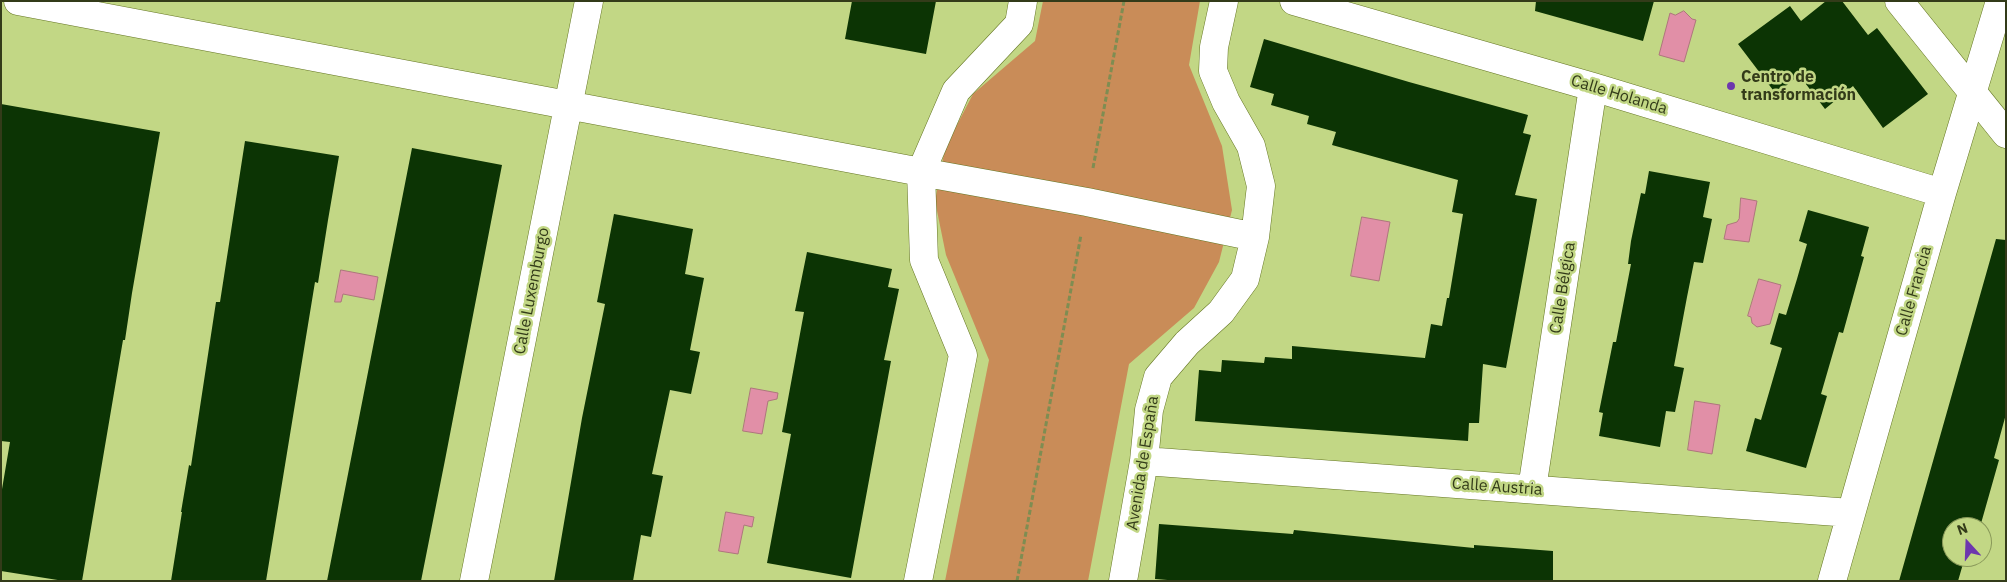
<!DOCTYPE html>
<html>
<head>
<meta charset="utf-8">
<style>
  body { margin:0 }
  #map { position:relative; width:2007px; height:582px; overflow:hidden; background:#c2d785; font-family:"IBM Plex Sans",sans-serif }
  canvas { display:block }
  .frame { position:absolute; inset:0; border:2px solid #333b19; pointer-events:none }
  .north { position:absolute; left:1942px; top:517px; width:50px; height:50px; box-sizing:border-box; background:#c2d785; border:1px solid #89995a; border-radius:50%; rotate:340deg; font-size:14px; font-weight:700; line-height:20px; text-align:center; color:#333b19 }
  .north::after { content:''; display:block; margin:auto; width:18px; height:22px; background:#6d37ae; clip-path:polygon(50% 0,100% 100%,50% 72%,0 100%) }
</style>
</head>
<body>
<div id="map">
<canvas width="2007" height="582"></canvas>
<div class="frame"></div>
<div class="north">N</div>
</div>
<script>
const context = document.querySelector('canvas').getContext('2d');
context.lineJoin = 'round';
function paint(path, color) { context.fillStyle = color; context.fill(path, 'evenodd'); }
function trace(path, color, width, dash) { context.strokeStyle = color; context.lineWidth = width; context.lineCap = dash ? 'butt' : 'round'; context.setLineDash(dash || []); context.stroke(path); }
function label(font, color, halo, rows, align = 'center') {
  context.font = font + ' "IBM Plex Sans",sans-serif'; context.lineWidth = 5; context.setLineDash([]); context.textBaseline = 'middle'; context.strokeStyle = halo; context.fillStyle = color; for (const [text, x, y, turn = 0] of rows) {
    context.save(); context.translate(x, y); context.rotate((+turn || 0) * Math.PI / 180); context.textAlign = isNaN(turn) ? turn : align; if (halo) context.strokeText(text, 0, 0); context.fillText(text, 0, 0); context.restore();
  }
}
paint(new Path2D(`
  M 1043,1 L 1200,1 L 1189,65 L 1222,146 L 1232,210 L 1219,262 L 1194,308 L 1129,364 L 1088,581 L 945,581 L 989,360 L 946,255 L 935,201 L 945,148 L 973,94 L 1035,41 Z`), '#c98c58');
const water = new Path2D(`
  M 1684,11 L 1692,19 L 1696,20 L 1684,62 L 1659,55 L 1670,13 L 1675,15 Z
  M 1741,198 L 1757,201 L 1749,242 L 1724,239 L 1727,225 L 1737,222 L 1739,219 Z
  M 1362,217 L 1390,222 L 1379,281 L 1351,276 Z
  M 341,270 L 378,277 L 374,300 L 343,294 L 341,302 L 335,302 Z
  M 1759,279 L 1781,285 L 1770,324 L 1757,327 L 1752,323 L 1751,317 L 1748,316 Z
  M 751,388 L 778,393 L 777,399 L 768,401 L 762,434 L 743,431 Z
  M 1695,401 L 1720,405 L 1712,454 L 1688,450 Z
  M 726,512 L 754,517 L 752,527 L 744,525 L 738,554 L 719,551 Z`);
paint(water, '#e18fa7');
trace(water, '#ad767c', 1);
paint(new Path2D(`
  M 852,1 L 936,1 L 926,54 L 845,39 Z
  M 1536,1 L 1654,1 L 1643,41 L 1535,11 Z
  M 1826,1 L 1842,1 L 1868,35 L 1877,28 L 1928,94 L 1883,128 L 1853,86 L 1825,109 L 1799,75 L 1776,94 L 1738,44 L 1790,6 L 1801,21 Z
  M 1264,39 L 1409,82 L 1528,115 L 1523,133 L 1531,135 L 1515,195 L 1537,199 L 1527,254 L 1506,368 L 1483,364 L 1479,423 L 1469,423 L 1468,441 L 1195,421 L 1199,370 L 1221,372 L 1222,360 L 1264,363 L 1265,357 L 1292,359 L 1292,346 L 1425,358 L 1431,324 L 1442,326 L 1447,298 L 1449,298 L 1463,214 L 1452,212 L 1458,180 L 1332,145 L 1336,132 L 1307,124 L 1309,116 L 1271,105 L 1274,94 L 1250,87 Z
  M 1,104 L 160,132 L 132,293 L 125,340 L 123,340 L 82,581 L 64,581 L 1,571 L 1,495 L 10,442 L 1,441 Z
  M 245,141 L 339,156 L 328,220 L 318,283 L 315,282 L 266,581 L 171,581 L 182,512 L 181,512 L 189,465 L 191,466 L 216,302 L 220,302 Z
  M 412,148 L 502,165 L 445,460 L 421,581 L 327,581 Z
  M 1649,171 L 1710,182 L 1703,217 L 1712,219 L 1703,263 L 1694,262 L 1687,297 L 1674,366 L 1684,368 L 1675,412 L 1666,411 L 1660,447 L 1599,436 L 1603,413 L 1599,412 L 1613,342 L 1616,342 L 1631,264 L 1628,264 L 1631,241 L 1641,193 L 1645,194 Z
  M 1808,210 L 1869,227 L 1861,256 L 1864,257 L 1843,333 L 1839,332 L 1821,394 L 1827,396 L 1806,468 L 1746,451 L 1755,418 L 1761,420 L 1782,348 L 1770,344 L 1779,313 L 1786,315 L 1797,279 L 1807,244 L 1799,241 Z
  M 614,214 L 693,229 L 685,274 L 704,278 L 690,350 L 700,352 L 691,394 L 670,390 L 652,474 L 663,476 L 651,537 L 641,535 L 633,581 L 554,581 L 582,418 L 605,304 L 597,302 Z
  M 1996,239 L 2006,240 L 2006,414 L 1994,458 L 1999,460 L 1980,527 L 1952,527 L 1952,557 L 1965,557 L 1958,581 L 1899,581 Z
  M 807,252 L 892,269 L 888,287 L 899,289 L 884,360 L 891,361 L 851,578 L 767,563 L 791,434 L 782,432 L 804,312 L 795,311 Z
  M 1159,524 L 1293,534 L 1294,530 L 1474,548 L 1474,545 L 1553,551 L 1553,581 L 1180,581 L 1155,579 Z`), '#0c3404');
const minor = new Path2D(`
  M 18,1 L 921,172 L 1087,202 L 1255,237
  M 1294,1 L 1593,87 L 1942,193
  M 1899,1 L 2006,134
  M 1144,461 L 1851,513
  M 1532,489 L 1593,87
  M 474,581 L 589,1
  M 918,581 L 963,355 L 924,260 L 921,172 L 956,91 L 1019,24 L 1023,1
  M 1123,581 L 1144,461 L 1149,410 L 1158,377 L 1187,343 L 1221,312 L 1245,279 L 1255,237 L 1261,186 L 1251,146 L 1226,102 L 1213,71 L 1214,47 L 1224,1
  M 1832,581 L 1942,193 L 2000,1`);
trace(minor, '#657623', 29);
trace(new Path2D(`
  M 1093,168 L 1124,1
  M 1017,581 L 1081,235`), '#7e8d52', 3, [5, 2.5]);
trace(minor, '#fff', 28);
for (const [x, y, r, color] of [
  [1731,86,5,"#6d37ae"]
]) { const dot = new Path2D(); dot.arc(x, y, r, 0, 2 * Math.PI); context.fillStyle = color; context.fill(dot); trace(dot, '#c2d785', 2); }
label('bold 16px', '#333b19', '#c2d785', [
  ["Centro de",1741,77],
  ["transformación",1741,95]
], 'left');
label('16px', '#333b19', '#c2d785', [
  ["Calle Holanda",1619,95,17],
  ["Calle Bélgica",1563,288,-81],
  ["Calle Luxemburgo",532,291,-79],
  ["Calle Francia",1914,291,-74],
  ["Avenida de España",1143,463,-81],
  ["Calle Austria",1497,487,4]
]);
</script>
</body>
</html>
